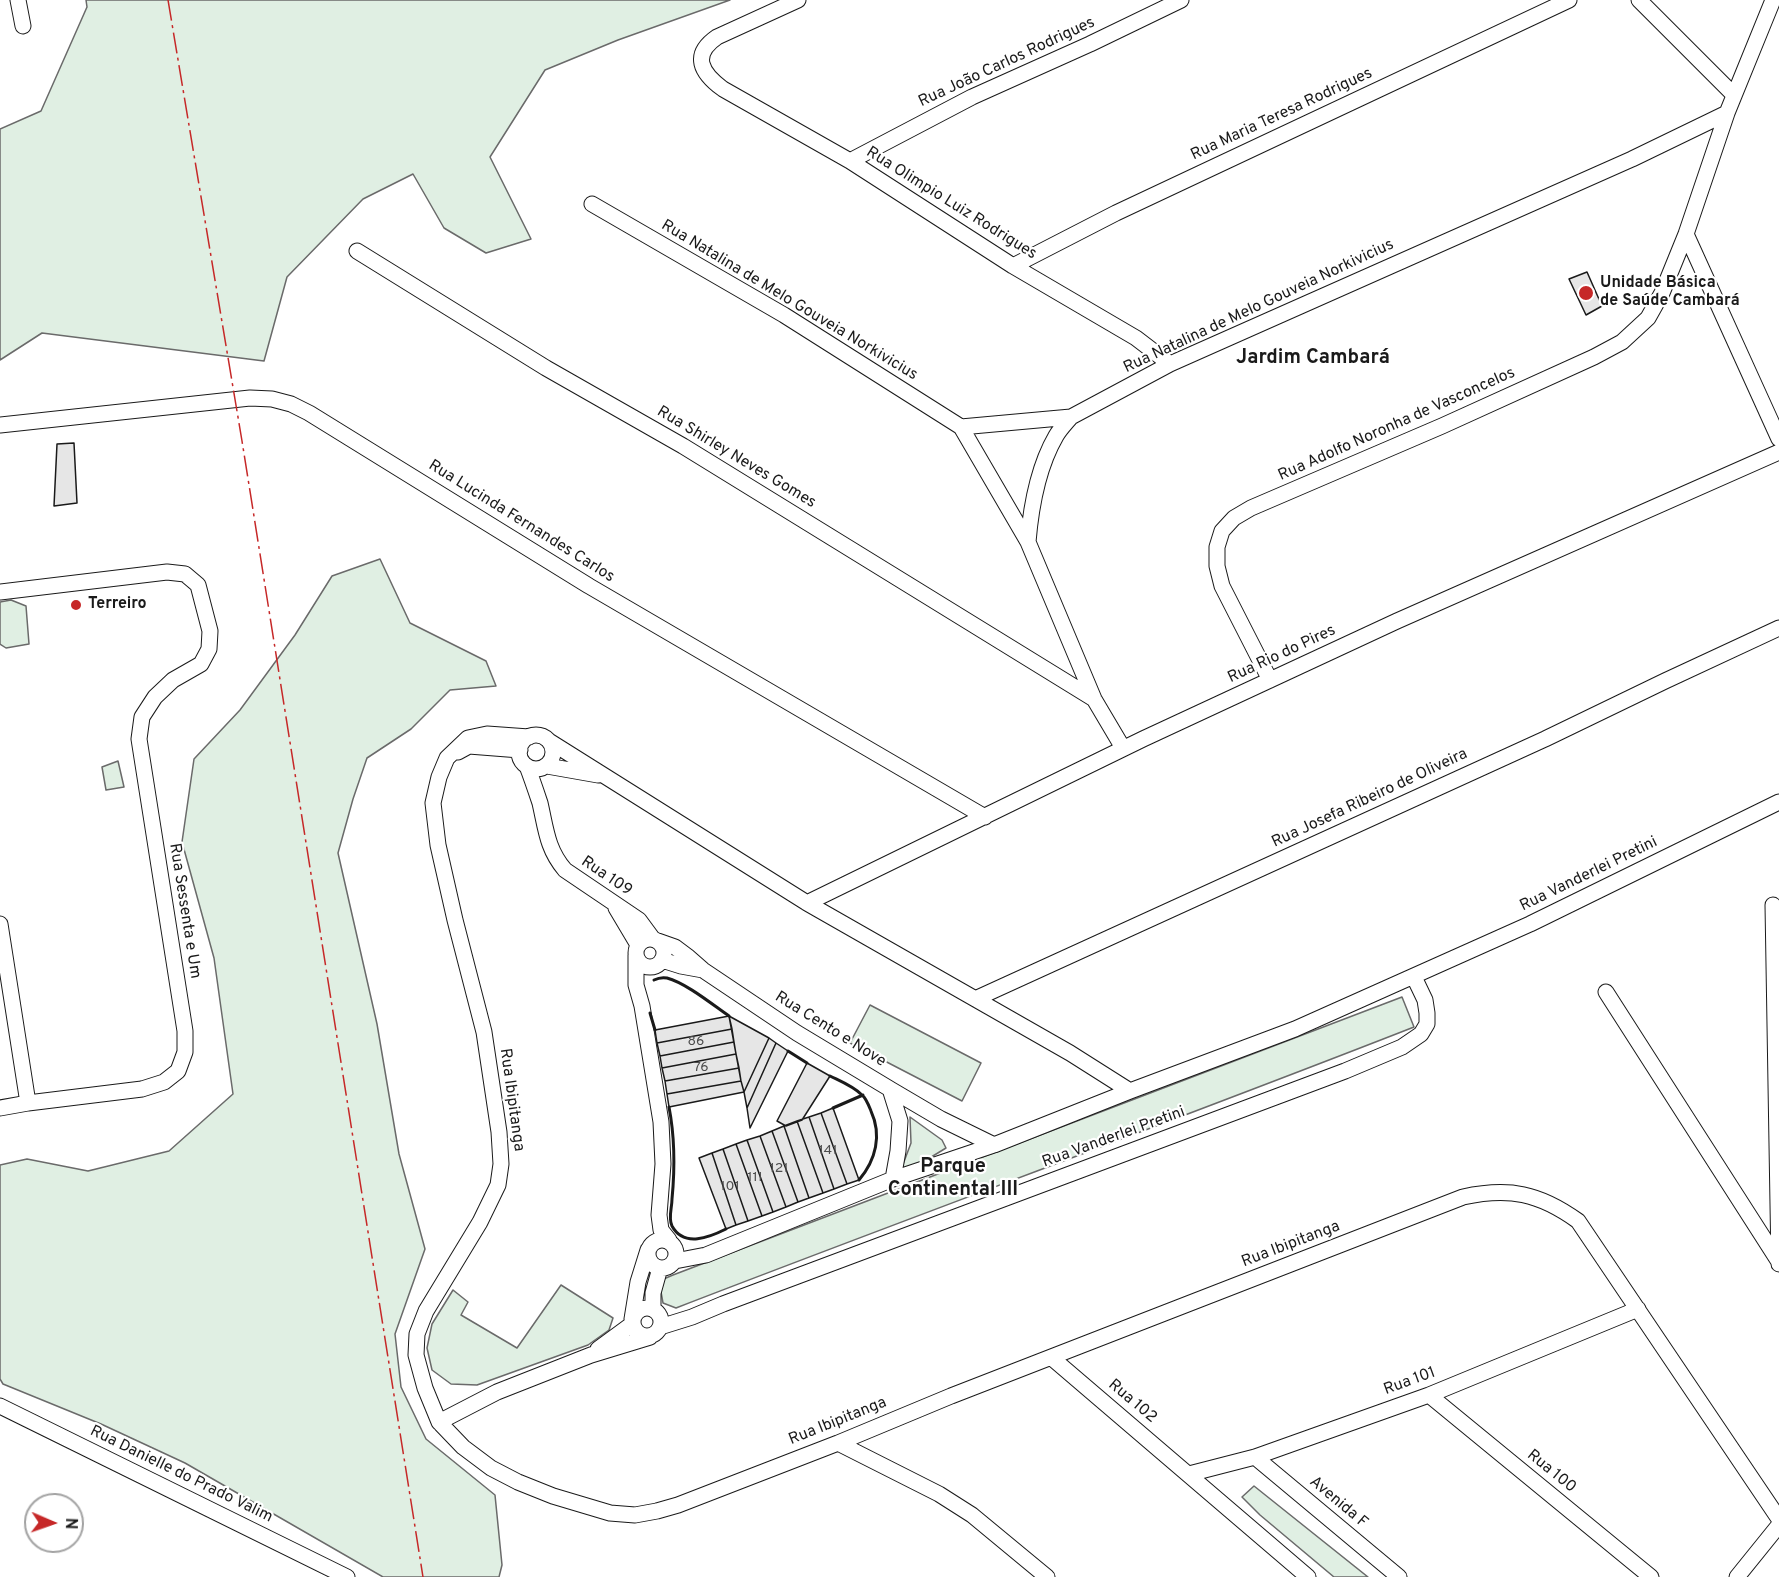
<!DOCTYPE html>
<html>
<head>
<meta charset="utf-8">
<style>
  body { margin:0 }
  #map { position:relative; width:1779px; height:1577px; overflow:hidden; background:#fff; font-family:Overpass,sans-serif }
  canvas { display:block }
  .north { position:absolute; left:24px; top:1493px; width:60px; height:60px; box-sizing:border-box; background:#fff; border:2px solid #a3a3a3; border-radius:50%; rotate:92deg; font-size:16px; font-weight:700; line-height:24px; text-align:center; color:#1a1a1a }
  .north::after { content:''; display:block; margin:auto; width:21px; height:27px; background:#c62828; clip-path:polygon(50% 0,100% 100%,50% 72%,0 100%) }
</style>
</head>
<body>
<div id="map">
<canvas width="1779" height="1577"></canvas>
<div class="north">N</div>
</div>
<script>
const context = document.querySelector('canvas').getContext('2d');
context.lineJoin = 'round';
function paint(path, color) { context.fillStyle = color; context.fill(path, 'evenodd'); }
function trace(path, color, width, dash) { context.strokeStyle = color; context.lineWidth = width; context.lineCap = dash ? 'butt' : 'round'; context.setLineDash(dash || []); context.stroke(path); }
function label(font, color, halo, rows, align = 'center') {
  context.font = font + ' Overpass,sans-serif'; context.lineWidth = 4.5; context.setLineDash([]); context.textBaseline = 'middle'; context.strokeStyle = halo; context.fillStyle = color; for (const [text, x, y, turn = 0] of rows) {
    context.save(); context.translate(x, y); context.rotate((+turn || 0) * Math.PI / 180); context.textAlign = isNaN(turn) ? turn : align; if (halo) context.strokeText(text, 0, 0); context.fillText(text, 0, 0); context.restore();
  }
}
const green = new Path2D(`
  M 86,0 L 730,0 L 618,40 L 545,70 L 490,157 L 531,239 L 486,253 L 444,228 L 413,174 L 363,199 L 287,277 L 264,361 L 42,333 L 0,360 L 0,129 L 41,111 L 87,7 Z
  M 380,559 L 410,623 L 486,661 L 496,686 L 450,690 L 411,729 L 367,758 L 353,799 L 338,853 L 377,1024 L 399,1154 L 425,1249 L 395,1334 L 401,1387 L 426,1439 L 495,1495 L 502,1565 L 499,1577 L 383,1577 L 185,1463 L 101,1424 L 3,1384 L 0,1379 L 0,1165 L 27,1159 L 88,1171 L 169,1151 L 233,1094 L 214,958 L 182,842 L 194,759 L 240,710 L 295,635 L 332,576 Z
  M 11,600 L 26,606 L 29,644 L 6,648 L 0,644 L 0,602 Z
  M 118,761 L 124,787 L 106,790 L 102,767 Z
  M 1402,997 L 1414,1027 C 1169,1123 922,1213 676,1308 L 663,1303 L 659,1281 L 673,1275 Z
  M 870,1005 L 981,1063 L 962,1101 L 850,1043 Z
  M 910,1117 L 942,1140 L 946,1148 L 910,1170 L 902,1167 L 911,1143 Z
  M 561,1285 L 613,1318 L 609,1330 L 588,1345 L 477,1385 L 451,1384 L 432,1370 L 427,1348 L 432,1324 L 453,1290 L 468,1302 L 461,1315 L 517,1348 Z
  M 1254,1486 L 1368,1577 L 1334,1577 L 1260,1515 L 1242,1497 Z`);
paint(green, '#e0efe3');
trace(green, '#6a6a6a', 1.5);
const building = new Path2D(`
  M 1587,272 L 1602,306 L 1586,315 L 1569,279 Z
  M 74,443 L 77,503 L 54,506 L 57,444 Z
  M 729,1016 L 732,1029 L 657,1043 L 655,1030 Z
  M 729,1016 L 769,1038 L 744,1092 L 741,1081 Z
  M 732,1029 L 734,1042 L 660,1056 L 657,1043 Z
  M 769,1038 L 776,1043 L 747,1108 L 744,1092 Z
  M 734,1042 L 736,1054 L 662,1068 L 660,1056 Z
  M 776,1043 L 788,1051 L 750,1128 L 747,1108 Z
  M 736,1054 L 739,1068 L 665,1081 L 662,1068 Z
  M 807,1063 L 830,1076 L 802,1120 L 786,1126 L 777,1121 Z
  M 739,1068 L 741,1081 L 667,1094 L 665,1081 Z
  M 741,1081 L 744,1092 L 669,1107 L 667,1094 Z
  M 833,1108 L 859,1180 L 847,1184 L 821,1113 Z
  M 821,1113 L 847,1184 L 834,1189 L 809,1117 Z
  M 809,1117 L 834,1189 L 823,1193 L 797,1121 Z
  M 797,1121 L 823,1193 L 809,1198 L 784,1126 Z
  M 784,1126 L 809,1198 L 798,1202 L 772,1131 Z
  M 772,1131 L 798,1202 L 786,1207 L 760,1136 Z
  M 760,1136 L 786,1207 L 773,1212 L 747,1140 Z
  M 747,1140 L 773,1212 L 762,1216 L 736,1144 Z
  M 736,1144 L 762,1216 L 748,1221 L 723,1149 Z
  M 723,1149 L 748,1221 L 736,1225 L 712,1153 Z
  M 712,1153 L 736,1225 L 726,1229 L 699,1158 Z`);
paint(building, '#e6e6e6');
trace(building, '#1a1a1a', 1.5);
const minor = new Path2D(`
  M 18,0 L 23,26
  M 798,0 L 717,37 C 691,55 701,73 723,89 L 850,161 L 1013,266 L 1136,338 L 1170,364
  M 1639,0 L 1734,95
  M 850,161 L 972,97 L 1090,44 L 1181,0
  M 592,204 L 784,315 L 961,427 L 1071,417 L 1170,364 L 1632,159 L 1727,113
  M 1686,234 L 1779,439
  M 357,251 L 546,368 L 683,446 L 1094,699
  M 1013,266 L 1116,213 L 1569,0
  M 0,425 L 250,398 L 272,399 L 291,404 L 309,413 L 589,586 L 985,817
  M 961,427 L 1028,542 L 1094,699 L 1123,748
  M 1028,542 C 1031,506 1038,467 1056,436 C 1060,429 1066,423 1071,417
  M 0,592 L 167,572 L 185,574 L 198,585 L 210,631 L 209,649 L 201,664 L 173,680 L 155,697 L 142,717 L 139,739 L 185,1031 L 185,1052 L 178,1071 L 164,1082 L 142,1089 L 28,1103 L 0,1108
  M 1270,680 L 1222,586 L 1217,566 L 1217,547 L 1222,531 L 1234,518 L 1251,508 L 1442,426 L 1594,357 L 1622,342 L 1648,318 L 1662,293 L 1686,234 L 1727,113 L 1773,0
  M519 752a17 17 0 1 1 34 0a17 17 0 1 1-34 0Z
  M 529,737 L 487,734 L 468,738 L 447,758 L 439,777 L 433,803 L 438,845 L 455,920 L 484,1032 L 499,1132 L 501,1164 L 498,1185 L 480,1222 L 426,1311 L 417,1334 L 416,1355 L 425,1388 L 439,1422 L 463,1447 L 491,1468 L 518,1482 L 553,1496 L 610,1513 L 635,1515 L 657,1511 L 678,1505 L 838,1443 L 951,1396 L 1463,1197 C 1509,1187 1539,1193 1578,1221 L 1779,1519
  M 549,741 L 807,903 L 1070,1053 L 1130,1091
  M 458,752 L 469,746 L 520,750
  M 527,766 C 532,779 536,791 540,803 C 546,829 547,849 565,870 L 639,920 L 653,939
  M 547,766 L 598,775
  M 807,903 L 1143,739 L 1397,621 L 1779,452
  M 1773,905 L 1779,1264
  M 616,908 L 638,945
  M 0,924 L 28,1103
  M636 953a14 14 0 1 1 28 0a14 14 0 1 1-28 0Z
  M 658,941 L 675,947 L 687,956 L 703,970 L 797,1033 L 890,1089 L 900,1121 L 898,1151 L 893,1179
  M 636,955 L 636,985 L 642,1006 L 661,1122 L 663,1164 L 659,1215 L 661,1230 L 669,1240
  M 662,960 L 681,966 L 703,970
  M 1606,992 L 1779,1262
  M 975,999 L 1545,739 L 1665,681 L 1779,628
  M 890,1089 L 941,1119 L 994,1145
  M648 1254a14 14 0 1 1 28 0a14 14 0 1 1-28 0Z
  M 675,1261 L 706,1255 L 893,1179 L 994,1145 L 1130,1091 L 1295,1029 L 1530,924 L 1779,802
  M633 1322a14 14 0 1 1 28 0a14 14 0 1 1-28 0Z
  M 653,1309 L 653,1293 L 660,1268
  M 632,1319 L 638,1282 L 648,1250
  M 660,1327 L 692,1317 L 723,1304 L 1345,1071 L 1402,1047 L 1421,1034 L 1427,1024 L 1427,1013 L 1425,1000 L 1414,977
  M 598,1349 L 632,1324
  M 1052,1358 L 1308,1577
  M 1429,1395 L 1651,1577
  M 0,1406 L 347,1577
  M 439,1422 L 497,1392 L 591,1355 L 650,1337
  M 838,1443 L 939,1494 L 972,1515 L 1047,1577
  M 1255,1457 L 1399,1577
  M 1189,1474 L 1255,1457 L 1429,1395 L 1638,1309
  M 1737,1577 L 1779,1525`);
trace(minor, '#1a1a1a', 17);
trace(minor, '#fff', 15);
trace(new Path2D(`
  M 654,980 C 658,978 662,977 667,978 C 686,983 713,1005 729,1016
  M 650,1013 L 655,1030
  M 788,1051 L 807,1063
  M 830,1076 C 840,1081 853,1086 862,1095 C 866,1098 869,1106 871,1111 C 882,1135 876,1160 859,1180
  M 669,1107 C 675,1138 675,1168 672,1199 C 672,1208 668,1218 672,1226 C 684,1248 710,1237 726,1229
  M 833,1108 L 863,1095`), '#1a1a1a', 3);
trace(new Path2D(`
  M 168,0 L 242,441 L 423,1577`), '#c62828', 1.5, [21, 4.5, 3, 4.5]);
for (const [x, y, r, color] of [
  [1586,293,8,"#c62828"],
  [76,605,6,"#c62828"]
]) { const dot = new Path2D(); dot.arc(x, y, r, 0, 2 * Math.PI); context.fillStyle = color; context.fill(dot); trace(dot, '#fff', 2); }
label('14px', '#4d4d4d', null, [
  ["86",696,1042],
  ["76",701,1068],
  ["141",828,1151],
  ["121",779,1169],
  ["111",755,1178],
  ["101",730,1187]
]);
label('16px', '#1a1a1a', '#fff', [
  ["Rua João Carlos Rodrigues",1007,63,-25],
  ["Rua Maria Teresa Rodrigues",1282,115,-25],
  ["Rua Olimpio Luiz Rodrigues",951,204,32],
  ["Rua Natalina de Melo Gouveia Norkivicius",789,301,31],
  ["Rua Natalina de Melo Gouveia Norkivicius",1259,307,-25],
  ["Rua Adolfo Noronha de Vasconcelos",1397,425,-24],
  ["Rua Shirley Neves Gomes",736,458,31],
  ["Rua Lucinda Fernandes Carlos",521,522,32],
  ["Rua Rio do Pires",1282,655,-25],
  ["Rua Josefa Ribeiro de Oliveira",1370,799,-25],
  ["Rua Vanderlei Pretini",1589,875,-26],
  ["Rua 109",606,877,34],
  ["Rua Sessenta e Um",184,911,81],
  ["Rua Cento e Nove",830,1030,32],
  ["Rua Ibipitanga",511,1100,82],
  ["Rua Vanderlei Pretini",1114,1138,-20],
  ["Rua Ibipitanga",1291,1245,-21],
  ["Rua 101",1410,1382,-20],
  ["Rua 102",1132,1402,40],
  ["Rua Ibipitanga",838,1422,-22],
  ["Rua 100",1551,1472,39],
  ["Rua Danielle do Prado Valim",181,1475,26],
  ["Avenida F",1338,1503,40]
]);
label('bold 16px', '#1a1a1a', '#fff', [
  ["Unidade Básica",1600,284],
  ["de Saúde Cambará",1600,302],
  ["Terreiro",88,605]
], 'left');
label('bold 20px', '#1a1a1a', '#fff', [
  ["Jardim Cambará",1313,359],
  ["Parque",953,1168],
  ["Continental III",953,1191]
]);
</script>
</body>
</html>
